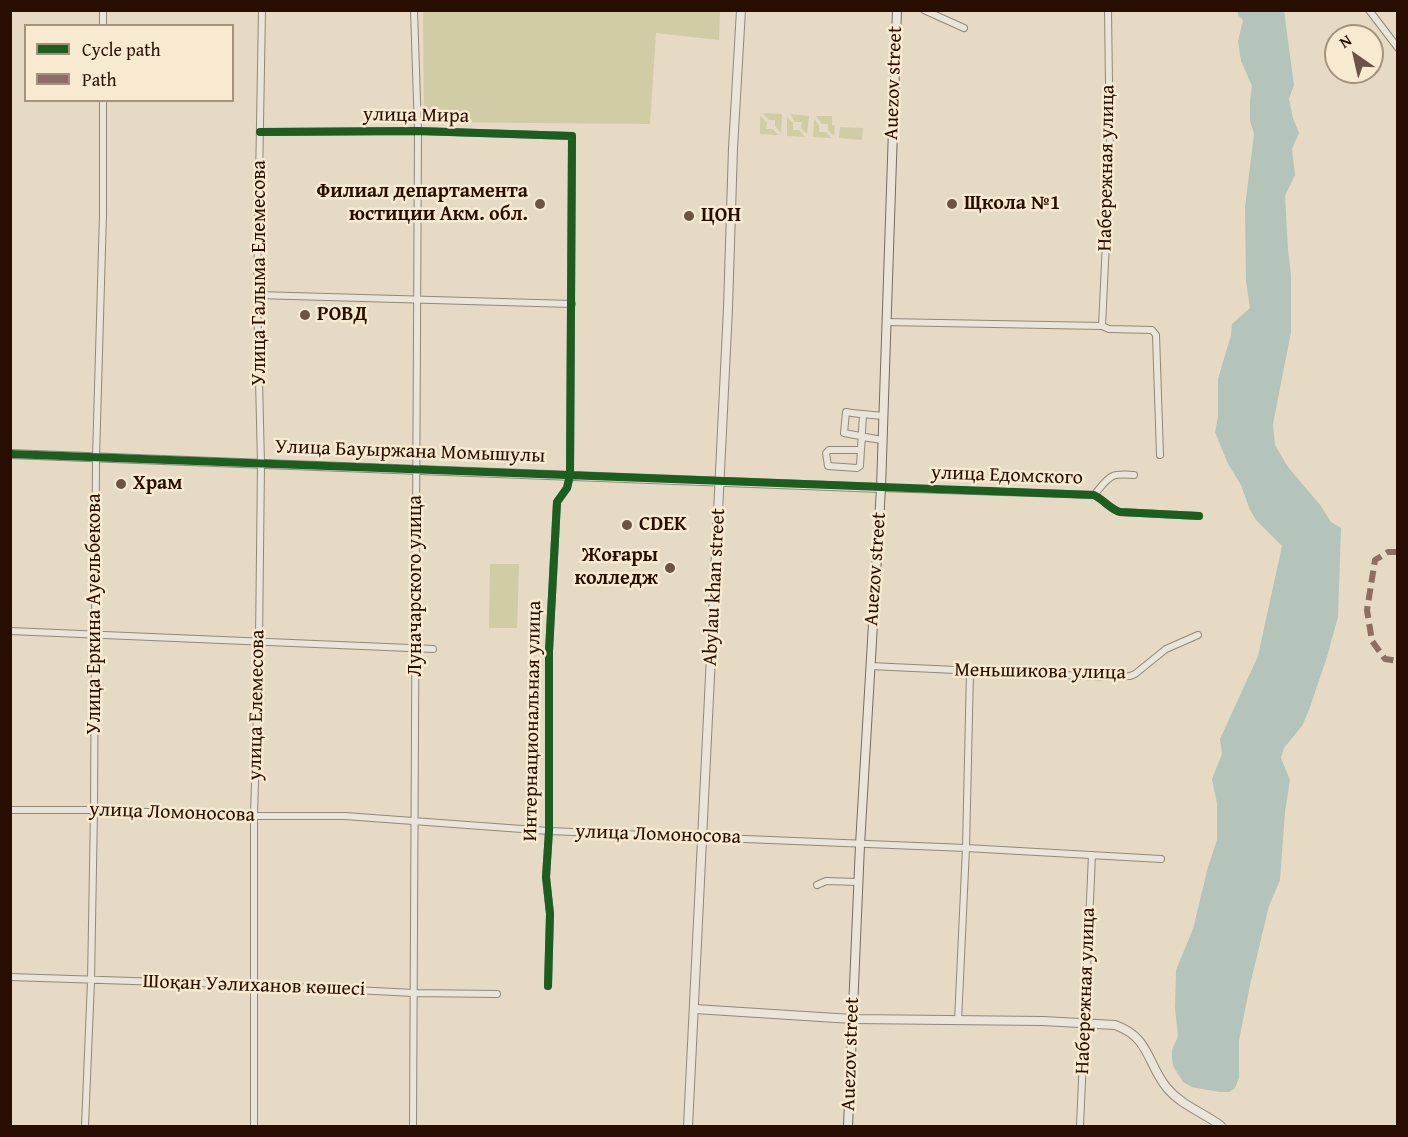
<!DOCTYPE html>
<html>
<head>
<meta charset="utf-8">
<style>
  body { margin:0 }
  #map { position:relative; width:1408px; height:1137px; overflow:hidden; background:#e6dac4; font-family:"Gentium Book Plus",serif }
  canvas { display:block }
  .frame { position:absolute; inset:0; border:12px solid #280e00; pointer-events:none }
  .legend { position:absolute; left:24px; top:24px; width:210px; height:78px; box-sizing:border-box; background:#f8ead0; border:2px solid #a5927d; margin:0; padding:8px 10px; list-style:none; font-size:18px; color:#280e00 }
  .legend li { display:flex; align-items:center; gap:12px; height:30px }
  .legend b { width:30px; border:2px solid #a5927d }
  .north { position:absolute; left:1324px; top:24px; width:60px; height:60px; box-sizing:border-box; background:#f8ead0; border:2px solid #a5927d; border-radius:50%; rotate:326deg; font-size:16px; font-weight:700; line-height:24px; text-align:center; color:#280e00 }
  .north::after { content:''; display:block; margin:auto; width:21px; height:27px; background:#6a5545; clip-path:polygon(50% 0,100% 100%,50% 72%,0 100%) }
</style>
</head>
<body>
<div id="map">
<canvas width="1408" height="1137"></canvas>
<div class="frame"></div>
<ul class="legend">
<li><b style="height:8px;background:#1b5e20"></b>Cycle path</li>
<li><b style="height:8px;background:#8d6e63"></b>Path</li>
</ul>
<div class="north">N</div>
</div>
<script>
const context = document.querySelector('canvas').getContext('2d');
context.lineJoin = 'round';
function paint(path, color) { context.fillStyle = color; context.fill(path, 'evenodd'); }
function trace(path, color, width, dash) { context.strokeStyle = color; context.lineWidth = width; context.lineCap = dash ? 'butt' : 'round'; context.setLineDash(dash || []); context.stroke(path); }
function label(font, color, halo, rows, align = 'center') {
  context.font = font + ' "Gentium Book Plus",serif'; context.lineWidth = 5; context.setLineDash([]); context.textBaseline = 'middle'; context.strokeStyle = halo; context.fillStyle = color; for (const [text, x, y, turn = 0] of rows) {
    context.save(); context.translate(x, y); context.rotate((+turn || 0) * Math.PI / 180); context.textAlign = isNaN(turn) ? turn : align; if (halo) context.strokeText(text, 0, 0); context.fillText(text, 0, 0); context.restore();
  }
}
paint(new Path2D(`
  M 423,11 L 720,11 L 719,40 L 656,33 L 650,124 L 424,122 Z
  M 763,113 L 782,114 L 781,133 L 775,126 L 775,120 L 769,120 Z
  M 790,114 L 809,116 L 807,134 L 801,128 L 802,122 L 795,122 Z
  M 760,116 L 767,122 L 766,129 L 773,129 L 778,135 L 760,134 Z
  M 816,116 L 832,116 L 832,125 L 835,126 L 834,136 L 828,130 L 828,124 L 822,124 Z
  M 787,117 L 793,123 L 793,130 L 799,130 L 805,137 L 787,136 Z
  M 814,119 L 819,125 L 819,132 L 826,132 L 831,138 L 813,137 Z
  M 840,127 L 863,128 L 862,140 L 839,138 Z
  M 490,564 L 519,564 L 517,628 L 489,628 Z`), '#d0cca5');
paint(new Path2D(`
  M 1238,11 L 1284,11 L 1294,85 L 1289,99 L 1293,118 L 1299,133 L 1292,149 L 1295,175 L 1285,196 L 1288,250 L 1291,275 L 1291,332 L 1273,424 L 1275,445 L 1288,467 L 1321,506 L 1331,522 L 1341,528 L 1338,617 L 1327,657 L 1309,710 L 1302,726 L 1284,748 L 1281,758 L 1290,780 L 1285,812 L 1280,880 L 1269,906 L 1250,985 L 1239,1040 L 1239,1078 L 1235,1088 L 1229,1092 L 1219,1092 L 1192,1087 L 1183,1082 L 1173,1066 L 1172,1057 L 1172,1050 L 1178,1036 L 1175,1008 L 1176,970 L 1193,929 L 1208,867 L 1217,840 L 1217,803 L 1212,779 L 1222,754 L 1220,739 L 1258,656 L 1282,546 L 1256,520 L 1250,510 L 1241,485 L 1228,464 L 1215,432 L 1218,416 L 1218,379 L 1231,335 L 1232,324 L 1250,308 L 1246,281 L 1245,207 L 1254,134 L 1250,121 L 1250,100 L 1252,86 L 1241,61 L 1238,41 L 1243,20 L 1238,15 Z`), '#b4c4ba');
const minor = new Path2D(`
  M 924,10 L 964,28
  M 1369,10 L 1398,48
  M 103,26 L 103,10
  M 260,132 L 418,131 L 572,136 L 570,475 L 567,488 L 557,502 L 549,651 L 549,831 L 546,877 L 550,914 L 548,986
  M 257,295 L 572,304
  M 886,322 L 1102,326 L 1109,329 L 1152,330 L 1156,335 L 1160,455
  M 1102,326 L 1110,158 L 1108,10
  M 882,440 L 862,437 L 861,450 L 829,450 L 826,453 L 828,466 L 857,468 L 860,466 L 863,414 L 883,416 C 871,415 858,414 846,412 L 844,433 L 882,440
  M 881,488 L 1094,495 C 1104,500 1110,509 1120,512 L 1199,516
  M 1094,495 C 1110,476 1109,473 1134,475
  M 10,631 L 433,649
  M 870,666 L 1106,677 L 1130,676 L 1135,674 L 1166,649 L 1198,635
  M 10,810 L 94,810 L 254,816 L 345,816 L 549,831 L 966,848 L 1161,859
  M 817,885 L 826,881 L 858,882
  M 10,977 L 255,985 L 414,993 L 497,994
  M 958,1021 L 966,848 L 970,671
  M 85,1126 L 91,981 L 94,810 L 96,457 L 103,214 L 103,100
  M 254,1126 L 254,816 L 259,641 L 261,464 L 257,295 L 262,10
  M 413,1126 L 418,131 L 414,10
  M 1080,1126 L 1092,855`);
const tertiary = new Path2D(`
  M 10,454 L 881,488
  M 695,1009 L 852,1019 L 1043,1021 L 1115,1025 C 1150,1037 1147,1064 1167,1088 C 1181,1105 1204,1113 1221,1126
  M 688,1126 L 728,308 L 733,148 L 741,10`);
const secondary = new Path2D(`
  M 848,1126 L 860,845 L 881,488 L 897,10`);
trace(minor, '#91887a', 8);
trace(tertiary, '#91887a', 10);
trace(secondary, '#766c5f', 10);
trace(minor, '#eae4d9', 6);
trace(tertiary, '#eae4d9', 8);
trace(secondary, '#eae4d9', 8);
trace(new Path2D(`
  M 1398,552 L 1388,552 L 1375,560 L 1367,610 L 1372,641 L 1385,659 L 1398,661`), '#8d6e63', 6, [12, 6]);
trace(new Path2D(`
  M 260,132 L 418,131 L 572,136 L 570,475 L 567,488 L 557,502 L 549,651 L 549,831 L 546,877 L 550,914 L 548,986
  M 10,454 L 1094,495 C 1104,500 1110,509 1120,512 L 1199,516`), '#1b5e20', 8);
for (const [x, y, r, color] of [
  [540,204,6,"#6a5545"],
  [952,204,6,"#6a5545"],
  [689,216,6,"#6a5545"],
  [305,315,6,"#6a5545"],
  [121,484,6,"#6a5545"],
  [627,525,6,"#6a5545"],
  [670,568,6,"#6a5545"]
]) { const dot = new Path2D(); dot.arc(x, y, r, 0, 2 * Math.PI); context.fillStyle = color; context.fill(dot); trace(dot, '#f8ead0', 2); }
label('20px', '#280e00', '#f8ead0', [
  ["Auezov street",894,83,-88],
  ["улица Мира",416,116,1],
  ["Набережная улица",1107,168,-89],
  ["Улица Галыма Елемесова",260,273,-90],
  ["Улица Бауыржана Момышулы",410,452,2],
  ["улица Едомского",1007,476,2],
  ["Auezov street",876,569,-86],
  ["Луначарского улица",416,586,-90],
  ["Abylau khan street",715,587,-87],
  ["Улица Еркина Ауельбекова",95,614,-90],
  ["Меньшикова улица",1040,672,1],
  ["улица Елемесова",257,705,-89],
  ["Интернациональная улица",533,721,-89],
  ["улица Ломоносова",172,813,2],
  ["улица Ломоносова",658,835,2],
  ["Шоқан Уәлиханов көшесі",254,986,2],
  ["Набережная улица",1086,991,-88],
  ["Auezov street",851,1054,-88]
]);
label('bold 20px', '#280e00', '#f8ead0', [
  ["Филиал департамента",528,192,"right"],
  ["юстиции Акм. обл.",528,215,"right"],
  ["Щкола №1",964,204],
  ["ЦОН",701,216],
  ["РОВД",317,315],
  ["Храм",133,484],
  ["CDEK",639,525],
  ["Жоғары",658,556,"right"],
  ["колледж",658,579,"right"]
], 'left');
</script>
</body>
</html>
